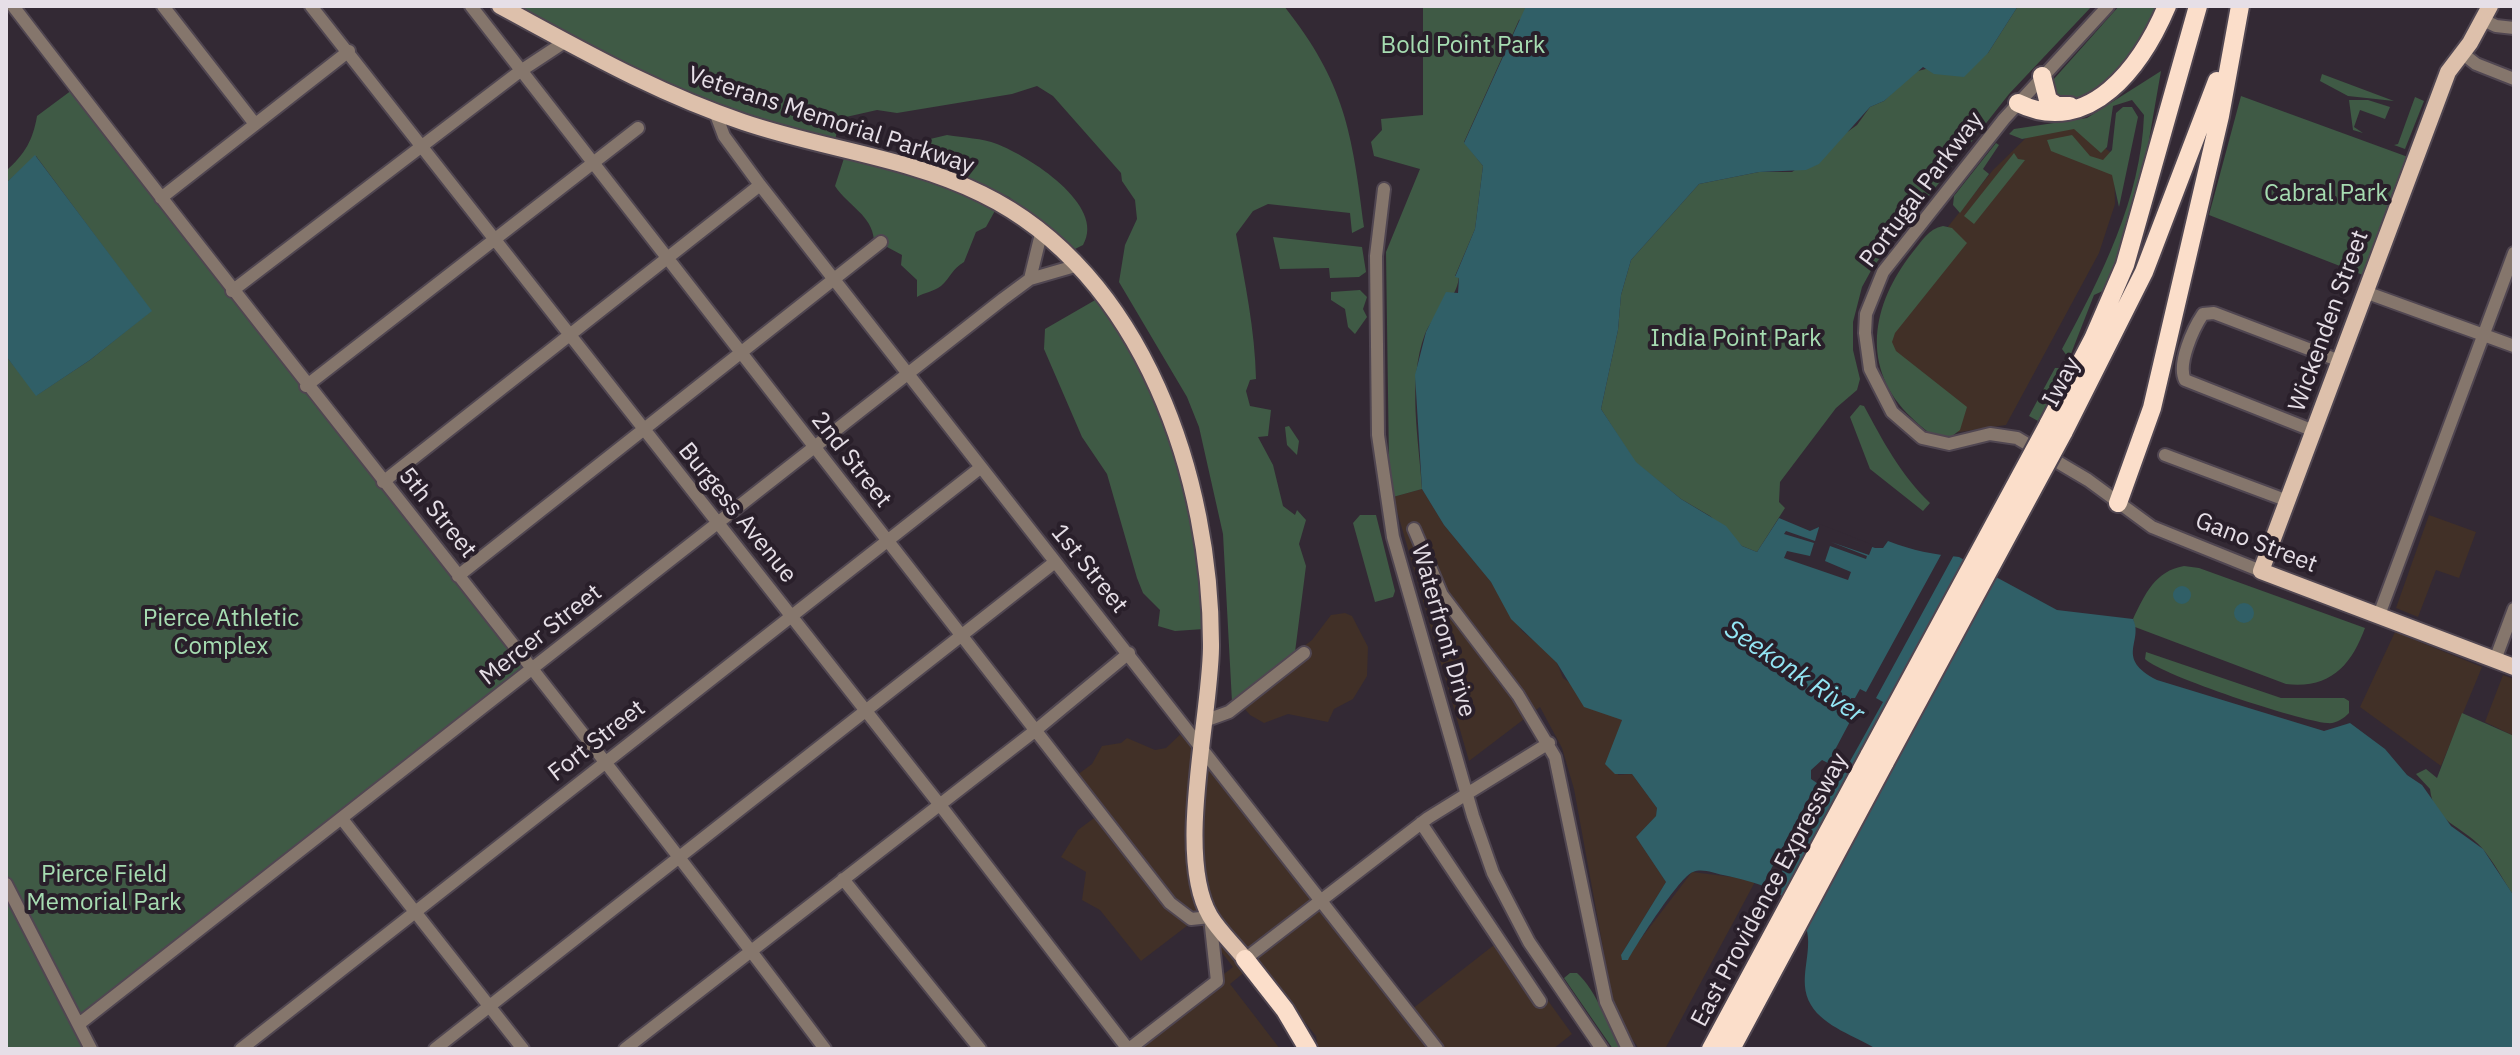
<!DOCTYPE html>
<html>
<head>
<meta charset="utf-8">
<style>
  body { margin:0 }
  #map { position:relative; width:2520px; height:1055px; overflow:hidden; background:#332934; font-family:"IBM Plex Sans",sans-serif }
  canvas { display:block }
  .frame { position:absolute; inset:0; border:8px solid #e6dfe7; pointer-events:none }
</style>
</head>
<body>
<div id="map">
<canvas width="2520" height="1055"></canvas>
<div class="frame"></div>
</div>
<script>
const context = document.querySelector('canvas').getContext('2d');
context.lineJoin = 'round';
function paint(path, color) { context.fillStyle = color; context.fill(path, 'evenodd'); }
function trace(path, color, width, dash) { context.strokeStyle = color; context.lineWidth = width; context.lineCap = dash ? 'butt' : 'round'; context.setLineDash(dash || []); context.stroke(path); }
function label(font, color, halo, rows, align = 'center') {
  context.font = font + ' "IBM Plex Sans",sans-serif'; context.lineWidth = 8; context.setLineDash([]); context.textBaseline = 'middle'; context.strokeStyle = halo; context.fillStyle = color; for (const [text, x, y, turn = 0] of rows) {
    context.save(); context.translate(x, y); context.rotate((+turn || 0) * Math.PI / 180); context.textAlign = isNaN(turn) ? turn : align; if (halo) context.strokeText(text, 0, 0); context.fillText(text, 0, 0); context.restore();
  }
}
paint(new Path2D(`
  M 2076,126 L 2114,155 L 2115,204 L 2099,253 L 2006,425 L 1946,434 L 1894,384 L 1889,301 L 1993,170 L 2029,135 Z
  M 1422,489 L 1444,525 L 1491,582 L 1522,631 L 1543,648 L 1557,663 L 1563,678 L 1622,720 L 1617,735 L 1618,775 L 1632,774 L 1657,808 L 1656,816 L 1636,837 L 1666,882 L 1621,955 L 1636,945 L 1692,872 L 1756,880 L 1665,1049 L 1639,1049 L 1621,1023 L 1612,997 L 1574,789 L 1562,748 L 1540,707 L 1469,761 L 1393,497 Z
  M 2429,515 L 2476,532 L 2459,578 L 2436,570 L 2418,617 L 2396,608 Z
  M 1345,613 L 1352,616 L 1368,647 L 1367,676 L 1353,699 L 1334,709 L 1328,722 L 1288,714 L 1264,723 L 1250,715 L 1237,700 L 1239,696 L 1312,640 L 1331,615 Z
  M 2395,632 L 2482,667 L 2441,766 L 2360,707 Z
  M 2503,675 L 2514,679 L 2514,736 L 2485,722 Z
  M 1186,729 L 1407,1013 L 1503,938 L 1572,1034 L 1553,1049 L 1318,1049 L 1316,1036 L 1257,962 L 1230,984 L 1280,1049 L 1127,1049 L 1233,967 L 1196,919 L 1141,961 L 1100,910 L 1082,900 L 1086,872 L 1061,857 L 1078,830 L 1098,815 L 1073,778 L 1092,764 L 1102,746 L 1121,743 L 1127,738 L 1155,750 L 1166,748 Z`), '#413027');
paint(new Path2D(`
  M 498,6 L 1284,6 C 1345,83 1352,132 1364,227 L 1352,233 L 1350,213 L 1268,204 L 1253,211 L 1236,234 C 1245,283 1255,330 1256,379 L 1250,380 L 1246,391 L 1250,406 L 1271,410 L 1268,436 L 1258,437 L 1273,465 L 1283,506 L 1295,515 L 1297,510 L 1306,520 L 1299,544 L 1306,566 L 1295,652 L 1232,702 L 1223,534 L 1199,427 L 1187,397 L 1119,282 L 1125,245 L 1137,219 L 1135,200 L 1122,181 L 1121,173 L 1053,96 L 1037,86 L 1012,94 L 897,113 L 877,110 L 846,117 L 838,125 L 834,147 L 744,123 Z
  M 1423,6 L 1548,6 L 1519,20 L 1464,142 L 1483,166 L 1475,229 L 1455,276 L 1459,277 C 1456,303 1434,312 1425,334 C 1407,382 1419,440 1422,489 L 1393,497 L 1389,464 L 1386,252 L 1420,169 L 1374,156 L 1371,142 L 1382,130 L 1381,119 L 1423,115 Z
  M 2018,6 L 2092,6 L 2009,94 L 1873,267 L 1862,287 L 1853,322 L 1853,350 L 1860,379 L 1857,390 L 1836,408 L 1780,482 L 1779,502 L 1785,508 L 1757,552 L 1742,546 L 1710,516 L 1681,499 L 1635,462 L 1601,409 L 1618,330 L 1621,295 L 1631,260 L 1699,184 L 1759,172 L 1792,172 L 1857,125 L 1870,107 L 1884,101 L 1914,72 L 1988,53 Z
  M 2119,6 L 2159,6 C 2142,41 2109,104 2063,100 L 2056,95 L 2053,80 Z
  M 2161,71 L 2146,157 L 2112,273 L 2105,290 L 2094,295 L 2067,364 L 2038,421 L 2029,416 L 2055,368 L 2061,368 L 2067,356 L 2062,349 C 2101,277 2141,199 2144,115 L 2132,100 L 2113,106 L 2107,147 L 2101,153 L 2074,129 L 2022,139 L 2009,134 L 2014,129 L 2087,118 Z
  M 2322,74 L 2394,101 L 2348,96 L 2320,81 Z
  M 72,90 L 524,666 L 83,1017 L 89,1049 L 6,1049 L 6,356 L 37,395 L 90,360 L 151,311 L 36,156 L 6,183 L 6,171 C 25,154 33,140 37,116 Z
  M 2241,96 L 2408,157 L 2363,275 L 2209,215 Z
  M 2415,97 L 2424,101 L 2405,149 L 2394,145 L 2398,144 Z
  M 2349,100 L 2368,100 L 2390,107 L 2385,119 L 2360,110 L 2354,127 L 2363,133 L 2353,130 Z
  M 2123,107 L 2132,107 L 2138,117 L 2119,207 L 2112,175 L 2051,151 L 2047,140 L 2072,135 L 2090,156 L 2103,160 L 2112,150 L 2116,113 Z
  M 947,135 C 964,138 982,138 997,144 C 1028,156 1107,205 1083,245 L 1075,249 L 1009,197 L 908,154 L 909,144 Z
  M 1996,143 L 1999,145 L 1983,169 L 1989,174 L 1960,213 L 1953,205 L 1954,196 Z
  M 846,152 L 882,160 L 997,207 L 986,227 L 976,232 L 964,262 C 952,269 951,277 941,286 C 933,292 925,292 917,297 L 917,280 L 901,265 L 902,255 L 874,240 C 872,215 848,206 835,186 Z
  M 2014,153 L 2018,159 L 2025,160 L 1974,224 L 1964,216 Z
  M 1943,226 L 1952,228 L 1967,243 L 1895,333 L 1892,342 L 1896,351 L 1967,407 L 1960,430 L 1948,439 C 1934,439 1921,427 1912,418 C 1859,368 1872,304 1912,253 C 1922,241 1928,229 1943,226 Z
  M 1273,237 L 1362,247 L 1366,272 L 1359,277 L 1330,278 L 1329,268 L 1280,269 Z
  M 1360,290 L 1367,297 L 1363,309 L 1367,317 L 1355,334 L 1348,327 L 1345,309 L 1331,300 L 1331,292 Z
  M 1097,299 C 1140,339 1183,458 1196,517 C 1203,552 1201,593 1204,629 L 1175,631 L 1158,626 L 1160,610 L 1143,593 L 1137,578 L 1107,474 L 1082,437 L 1044,349 L 1045,329 Z
  M 1860,405 L 1864,406 C 1883,441 1900,474 1930,503 L 1923,511 L 1870,469 L 1850,417 Z
  M 1289,426 L 1299,441 L 1297,455 L 1287,445 L 1285,427 Z
  M 1360,515 L 1376,515 L 1395,591 L 1393,597 L 1375,602 L 1353,523 Z
  M 2184,566 L 2199,568 L 2365,628 C 2351,666 2330,689 2286,684 L 2135,627 L 2133,619 C 2145,594 2155,571 2184,566 Z
  M 2146,652 L 2281,698 L 2344,698 L 2349,701 L 2349,713 C 2343,719 2336,724 2327,723 C 2300,721 2163,676 2145,659 Z
  M 2462,713 L 2514,736 L 2514,896 C 2503,880 2494,862 2482,848 C 2463,826 2433,822 2430,789 L 2416,774 L 2426,769 L 2437,778 Z
  M 1570,973 L 1577,973 C 1598,992 1606,1024 1621,1049 L 1613,1049 L 1564,978 Z`), '#3f5a45');
paint(new Path2D(`
  M 1526,6 L 2018,6 L 1988,53 L 1964,77 L 1934,74 L 1923,67 L 1884,101 L 1870,107 L 1819,164 L 1806,170 L 1759,172 L 1699,184 L 1631,260 L 1621,295 L 1618,330 L 1601,409 L 1636,462 L 1681,499 L 1726,526 L 1742,546 L 1757,552 L 1779,518 L 1810,531 L 1819,527 L 1875,548 L 1883,548 L 1888,541 C 1914,551 1932,554 1959,557 L 2057,610 L 2133,619 C 2144,642 2114,658 2157,680 L 2324,731 L 2350,723 L 2385,749 L 2407,775 L 2422,785 L 2451,826 L 2483,849 L 2514,896 L 2514,1049 L 1876,1049 C 1856,1036 1824,1027 1811,1005 C 1796,980 1814,953 1806,927 C 1793,890 1755,882 1723,875 C 1714,873 1702,868 1693,872 C 1680,876 1636,945 1628,960 L 1622,960 L 1621,955 L 1666,882 L 1636,837 L 1656,816 L 1657,808 L 1632,774 L 1615,774 L 1605,764 L 1622,720 L 1584,707 L 1557,663 L 1511,619 L 1491,582 L 1444,525 L 1422,489 L 1415,375 L 1426,332 L 1446,292 L 1458,293 L 1459,278 L 1455,277 L 1475,229 L 1483,166 L 1464,143 Z
  M 35,155 L 152,311 L 90,360 L 36,396 L 6,356 L 6,183 Z
  M2173 595a9 9 0 1 1 18 0a9 9 0 1 1-18 0Z
  M2234 613a10 10 0 1 1 20 0a10 10 0 1 1-20 0Z`), '#305f67');
paint(new Path2D(`
  M 1820,524 L 1873,545 L 1869,555 L 1831,542 L 1867,556 L 1866,559 L 1830,546 L 1825,561 L 1851,572 L 1848,580 L 1784,558 L 1787,551 L 1810,556 L 1814,543 L 1784,534 L 1786,531 L 1815,541 Z
  M 1942,553 L 1955,553 L 1876,698 L 1883,702 L 1834,790 L 1828,787 L 1770,893 L 1761,888 L 1817,783 L 1811,779 L 1811,770 L 1822,760 L 1828,763 L 1854,714 L 1849,711 L 1851,698 L 1855,698 L 1860,689 L 1866,692 Z`), '#332934');
const minor = new Path2D(`
  M 13,6 C 281,356 560,696 825,1049
  M 163,6 L 255,124
  M 311,6 L 940,805 L 1128,1049
  M 471,6 L 1170,903 L 1191,919 L 1210,917 L 1217,981 L 1129,1049
  M 2108,6 L 2004,119 L 1883,272 L 1866,314 L 1865,333 L 1870,369 L 1892,412 L 1922,438 L 1949,444 L 1990,434 L 2017,438 L 2088,480 L 2152,527 L 2261,571
  M 2483,20 L 2496,26 L 2514,28
  M 2462,53 L 2476,64 L 2514,79
  M 715,112 L 724,136 L 760,185 L 1437,1049
  M 1384,189 L 1376,256 L 1378,435 L 1393,537 L 1473,816 L 1493,873 L 1529,942 L 1602,1049
  M 161,198 L 349,51
  M 1030,279 L 1041,234
  M 232,291 L 519,72 L 563,43
  M 2365,292 L 2514,346
  M 306,386 L 638,128
  M 2314,431 L 2185,380 C 2177,364 2193,329 2203,314 L 2214,313 L 2340,361
  M 2165,455 L 2288,501
  M 383,482 L 760,185
  M 1414,529 L 1442,595 L 1518,695 L 1555,757 L 1606,1002 L 1628,1049
  M 458,576 L 881,242
  M 2379,615 L 2514,253
  M 2495,660 L 2514,609
  M 1207,720 L 1229,712 L 1304,653
  M 342,819 L 523,1049
  M 1421,823 L 1540,1001
  M 843,879 L 980,1049
  M 6,884 L 91,1049
  M 1245,959 L 1428,818 L 1549,743
  M 79,1024 L 1003,299 L 1030,279 L 1075,266
  M 241,1049 L 980,468
  M 435,1049 L 1055,562
  M 625,1049 L 1036,730 L 1129,653`);
const major = new Path2D(`
  M 500,6 C 580,49 656,93 743,122 C 822,149 907,157 982,194 C 1144,273 1212,480 1211,648 C 1210,719 1175,856 1210,916 C 1219,931 1234,945 1245,959
  M 2490,6 L 2470,43 L 2448,72 L 2261,571 L 2514,667`);
const highway = new Path2D(`
  M 2042,76 L 2048,100 L 2057,106 L 2070,106
  M 2018,103 C 2090,138 2142,65 2167,6
  M 2048,425 L 2093,339 L 2125,265 L 2198,6
  M 2063,433 L 2144,272 L 2217,81
  M 2118,503 L 2152,408 L 2220,116 L 2240,6
  M 1245,959 L 1285,1010 L 1308,1049
  M 1711,1049 L 1870,754
  M 1731,1049 L 1885,762`);
trace(minor, '#504651', 16);
trace(major, '#504651', 20);
trace(highway, '#504651', 22);
trace(minor, '#85766c', 12);
trace(major, '#ddc0ab', 16);
trace(highway, '#fbdeca', 18);
const highwayBridge = new Path2D(`
  M 1870,754 L 2048,425
  M 1885,762 L 2063,433`);
trace(highwayBridge, '#504651', 22, []);
trace(highwayBridge, '#fbdeca', 18);
label('24px', '#a6dcb1', '#291f2a', [
  ["Bold Point Park",1463,46],
  ["Cabral Park",2326,194],
  ["India Point Park",1736,339],
  ["Pierce Athletic",221,619],
  ["Complex",221,647],
  ["Pierce Field",104,875],
  ["Memorial Park",104,903]
]);
label('24px', '#e6dfe7', '#291f2a', [
  ["Veterans Memorial Parkway",831,121,18],
  ["Portugal Parkway",1922,190,-53],
  ["Wickenden Street",2329,321,-70],
  ["Iway",2062,382,-62],
  ["2nd Street",851,460,52],
  ["5th Street",437,513,51],
  ["Burgess Avenue",737,513,51],
  ["Gano Street",2256,543,21],
  ["1st Street",1089,569,51],
  ["Waterfront Drive",1443,631,74],
  ["Mercer Street",541,635,-38],
  ["Fort Street",597,741,-38],
  ["East Providence Expressway",1770,890,-62]
]);
label('italic 26px', '#93e5f4', '#291f2a', [
  ["Seekonk River",1794,672,34]
]);
</script>
</body>
</html>
